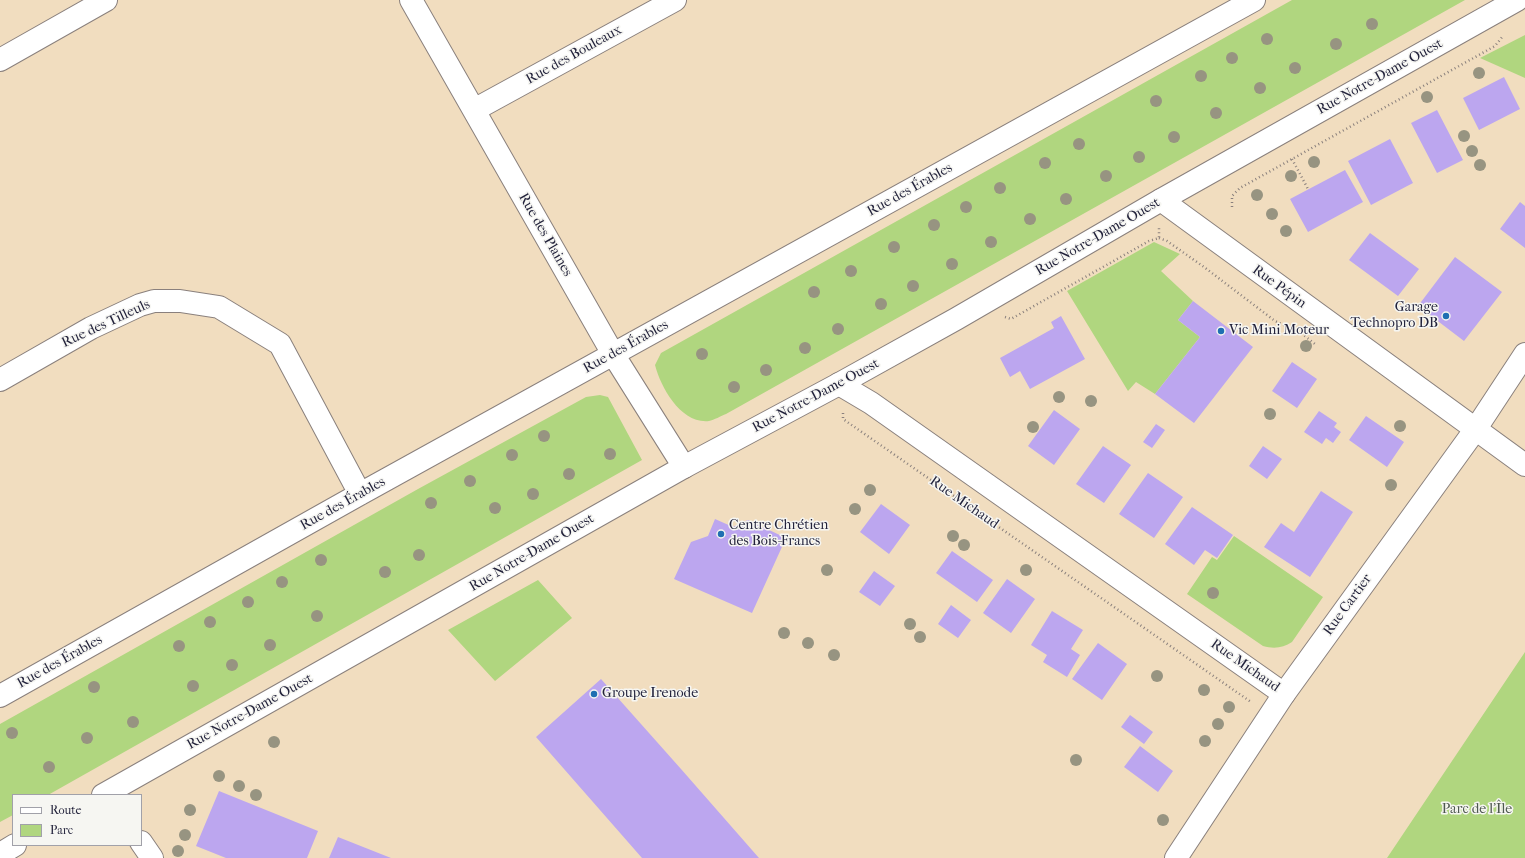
<!DOCTYPE html>
<html>
<head>
<meta charset="utf-8">
<style>
  body { margin:0 }
  #map { position:relative; width:1525px; height:858px; overflow:hidden; background:#f1ddbf; font-family:"IM FELL French Canon",serif }
  canvas { display:block }
  .legend { position:absolute; left:12px; top:794px; width:130px; height:52px; box-sizing:border-box; background:#f6f6f2; border:1px solid #a1a1a9; margin:0; padding:5px 7px; list-style:none; font-size:12px; color:#22223b }
  .legend li { display:flex; align-items:center; gap:8px; height:20px }
  .legend b { width:20px; border:1px solid #a1a1a9 }
</style>
</head>
<body>
<div id="map">
<canvas width="1525" height="858"></canvas>
<ul class="legend">
<li><b style="height:5px;background:#fff"></b>Route</li>
<li><b style="height:11px;background:#b0d67f"></b>Parc</li>
</ul>
</div>
<script>
const context = document.querySelector('canvas').getContext('2d');
context.lineJoin = 'round';
function paint(path, color) { context.fillStyle = color; context.fill(path, 'evenodd'); }
function trace(path, color, width, dash) { context.strokeStyle = color; context.lineWidth = width; context.lineCap = dash ? 'butt' : 'round'; context.setLineDash(dash || []); context.stroke(path); }
function label(font, color, halo, rows, align = 'center') {
  context.font = font + ' "IM FELL French Canon",serif'; context.lineWidth = 3; context.setLineDash([]); context.textBaseline = 'middle'; context.strokeStyle = halo; context.fillStyle = color; for (const [text, x, y, turn = 0] of rows) {
    context.save(); context.translate(x, y); context.rotate((+turn || 0) * Math.PI / 180); context.textAlign = isNaN(turn) ? turn : align; if (halo) context.strokeText(text, 0, 0); context.fillText(text, 0, 0); context.restore();
  }
}
paint(new Path2D(`
  M 1292,0 L 1465,0 L 726,414 C 721,416 714,420 709,421 C 681,424 661,388 655,365 L 661,353 Z
  M 1525,35 L 1525,78 L 1480,58 Z
  M 1154,242 L 1180,254 L 1161,271 L 1193,301 L 1178,320 L 1200,337 L 1155,394 L 1136,382 L 1128,391 L 1067,291 Z
  M 600,395 L 608,397 L 642,460 L 48,795 L 13,795 L 13,815 L 0,822 L 0,724 L 418,489 L 586,397 Z
  M 1234,536 L 1323,597 L 1292,642 C 1283,648 1274,649 1263,646 L 1187,594 L 1212,557 L 1217,560 Z
  M 538,580 L 572,618 L 495,681 L 448,630 Z
  M 1525,652 L 1525,858 L 1387,858 Z`), '#b0d67f');
paint(new Path2D(`
  M 1504,77 L 1520,109 L 1479,130 L 1463,98 Z
  M 1437,110 L 1463,160 L 1437,173 L 1411,123 Z
  M 1390,139 L 1413,183 L 1371,205 L 1348,161 Z
  M 1345,170 L 1363,202 L 1308,232 L 1290,199 Z
  M 1520,202 L 1525,206 L 1525,248 L 1500,229 Z
  M 1370,233 L 1419,269 L 1398,296 L 1349,260 Z
  M 1455,257 L 1502,292 L 1464,341 L 1418,306 Z
  M 1193,301 L 1253,347 L 1194,423 L 1155,394 L 1200,337 L 1178,320 Z
  M 1061,316 L 1085,359 L 1030,389 L 1020,371 L 1010,377 L 1000,358 L 1054,328 L 1051,322 Z
  M 1292,362 L 1317,379 L 1297,408 L 1272,391 Z
  M 1054,410 L 1080,429 L 1054,465 L 1028,446 Z
  M 1319,411 L 1337,423 L 1334,427 L 1341,432 L 1333,443 L 1326,438 L 1322,444 L 1304,432 Z
  M 1366,416 L 1404,442 L 1387,467 L 1349,440 Z
  M 1156,424 L 1165,430 L 1152,448 L 1143,442 Z
  M 1103,446 L 1131,465 L 1104,503 L 1076,484 Z
  M 1263,446 L 1282,459 L 1267,479 L 1249,466 Z
  M 1148,473 L 1183,497 L 1154,538 L 1119,514 Z
  M 1321,491 L 1353,512 L 1310,577 L 1264,547 L 1281,523 L 1294,532 Z
  M 881,504 L 910,525 L 889,554 L 860,532 Z
  M 1192,507 L 1233,535 L 1217,558 L 1205,550 L 1194,565 L 1165,544 Z
  M 715,519 L 733,527 L 748,520 L 786,538 L 752,613 L 674,579 L 691,542 L 708,536 Z
  M 952,551 L 993,580 L 977,602 L 936,573 Z
  M 874,571 L 895,586 L 880,606 L 859,592 Z
  M 1007,579 L 1035,599 L 1011,633 L 983,613 Z
  M 951,605 L 971,620 L 958,638 L 938,624 Z
  M 1052,611 L 1083,630 L 1071,649 L 1080,655 L 1067,677 L 1043,662 L 1047,655 L 1031,645 Z
  M 1098,643 L 1127,664 L 1102,700 L 1072,679 Z
  M 601,679 L 681,769 L 759,858 L 642,858 L 536,737 Z
  M 1130,715 L 1153,732 L 1144,744 L 1121,727 Z
  M 1140,746 L 1173,771 L 1158,792 L 1124,767 Z
  M 219,791 L 318,831 L 307,858 L 226,858 L 196,846 Z
  M 338,837 L 391,858 L 329,858 Z`), '#bca6ef');
const street = new Path2D(`
  M 411,0 L 613,354 L 684,467
  M 0,60 L 106,0
  M 474,110 L 675,0
  M 1161,200 L 1525,465
  M 0,380 L 91,328 L 140,305 L 154,301 L 180,301 L 219,307 L 280,344 L 360,494
  M 839,384 L 871,403 L 1284,694
  M 0,696 L 360,494 L 1254,0
  M 141,842 L 152,858`);
const secondary = new Path2D(`
  M 103,795 L 684,467 L 839,384 L 956,319 L 1161,200 L 1517,0
  M 0,854 L 15,845
  M 1176,858 L 1284,694 L 1475,430 L 1525,354`);
trace(street, '#8a807d', 24);
trace(secondary, '#8a807d', 24);
trace(new Path2D(`
  M 1292,159 L 1308,189
  M 1232,207 L 1232,196 L 1240,188 L 1495,46 L 1503,36
  M 1159,238 L 1167,241 L 1204,267 L 1275,321 L 1301,333 L 1315,344
  M 1005,317 L 1011,319 L 1149,241 L 1159,238 L 1159,228
  M 843,413 L 843,419 L 1251,702`), '#8a807d', 2.5, [1, 3]);
trace(street, '#fff', 22);
trace(secondary, '#fff', 22);
context.fillStyle = '#979481';
for (const [x, y] of [
  [1372,24],
  [1267,39],
  [1336,44],
  [1232,58],
  [1295,68],
  [1479,73],
  [1201,76],
  [1260,88],
  [1427,97],
  [1156,101],
  [1216,113],
  [1464,136],
  [1174,137],
  [1079,144],
  [1472,151],
  [1139,157],
  [1314,162],
  [1045,163],
  [1480,165],
  [1106,176],
  [1291,176],
  [1000,188],
  [1257,195],
  [1066,199],
  [966,207],
  [1272,214],
  [1030,219],
  [934,225],
  [1286,231],
  [991,242],
  [894,247],
  [952,264],
  [851,271],
  [913,286],
  [814,292],
  [881,304],
  [838,329],
  [1306,346],
  [805,348],
  [702,354],
  [766,370],
  [734,387],
  [1059,397],
  [1091,401],
  [1270,414],
  [1400,426],
  [1033,427],
  [544,436],
  [610,454],
  [512,455],
  [569,474],
  [470,481],
  [1391,485],
  [870,490],
  [533,494],
  [431,503],
  [495,508],
  [855,509],
  [953,536],
  [964,545],
  [419,555],
  [321,560],
  [827,570],
  [1026,570],
  [385,572],
  [282,582],
  [1213,593],
  [248,602],
  [317,616],
  [210,622],
  [910,624],
  [784,633],
  [920,637],
  [808,643],
  [270,645],
  [179,646],
  [834,655],
  [232,665],
  [1157,676],
  [193,686],
  [94,687],
  [1204,690],
  [1229,707],
  [133,722],
  [1218,724],
  [12,733],
  [87,738],
  [1205,741],
  [274,742],
  [1076,760],
  [49,767],
  [219,776],
  [239,786],
  [256,795],
  [190,810],
  [1163,820],
  [185,835],
  [178,851]
]) { context.beginPath(); context.arc(x, y, 6, 0, 2 * Math.PI); context.fill(); }
for (const [x, y, r, color] of [
  [1446,316,4,"#1f6fb2"],
  [1221,331,4,"#1f6fb2"],
  [721,534,4,"#1f6fb2"],
  [594,694,4,"#1f6fb2"]
]) { const dot = new Path2D(); dot.arc(x, y, r, 0, 2 * Math.PI); context.fillStyle = color; context.fill(dot); trace(dot, '#f6f6f2', 1.5); }
label('14px', '#22223b', '#f6f6f2', [
  ["Rue des Bouleaux",574,55,-29],
  ["Rue Notre-Dame Ouest",1380,77,-29],
  ["Rue des Érables",910,190,-29],
  ["Rue des Plaines",545,235,60],
  ["Rue Notre-Dame Ouest",1098,237,-30],
  ["Rue Pépin",1279,287,36],
  ["Rue des Tilleuls",106,324,-25],
  ["Rue des Érables",626,347,-29],
  ["Rue Notre-Dame Ouest",816,396,-28],
  ["Rue Michaud",964,503,35],
  ["Rue des Érables",343,504,-29],
  ["Rue Notre-Dame Ouest",532,553,-30],
  ["Rue Cartier",1348,605,-54],
  ["Rue des Érables",60,662,-29],
  ["Rue Michaud",1245,666,35],
  ["Rue Notre-Dame Ouest",250,712,-29]
]);
label('14px', '#22223b', '#f6f6f2', [
  ["Garage",1438,308,"right"],
  ["Technopro DB",1438,324,"right"],
  ["Vic Mini Moteur",1229,331],
  ["Centre Chrétien",729,526],
  ["des Bois-Francs",729,542],
  ["Groupe Irenode",602,694]
], 'left');
label('14px', '#4d584f', '#f6f6f2', [
  ["Parc de l'Île",1477,810]
]);
</script>
</body>
</html>
